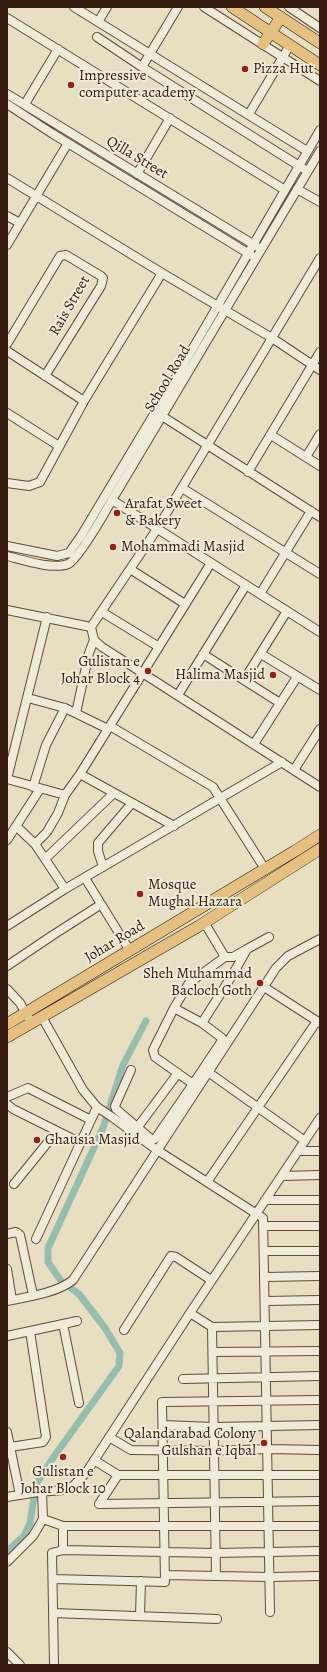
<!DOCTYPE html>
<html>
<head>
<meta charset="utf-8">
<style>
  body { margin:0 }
  #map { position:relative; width:327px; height:1672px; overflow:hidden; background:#e8dfc3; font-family:Alegreya,serif }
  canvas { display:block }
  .frame { position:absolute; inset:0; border:8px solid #351a0d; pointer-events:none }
</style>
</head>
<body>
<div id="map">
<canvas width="327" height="1672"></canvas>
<div class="frame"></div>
</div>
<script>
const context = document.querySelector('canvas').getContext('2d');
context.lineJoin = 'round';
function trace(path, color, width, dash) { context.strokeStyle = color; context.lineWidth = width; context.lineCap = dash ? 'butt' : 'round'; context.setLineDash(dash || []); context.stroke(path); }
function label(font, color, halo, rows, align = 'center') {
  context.font = font + ' Alegreya,serif'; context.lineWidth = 4; context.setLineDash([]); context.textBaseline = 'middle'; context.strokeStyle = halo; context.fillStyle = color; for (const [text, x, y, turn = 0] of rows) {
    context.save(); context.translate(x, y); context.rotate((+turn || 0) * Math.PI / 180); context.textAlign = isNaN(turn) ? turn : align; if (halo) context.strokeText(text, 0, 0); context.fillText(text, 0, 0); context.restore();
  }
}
trace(new Path2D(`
  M 7,1551 L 24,1536 L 30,1523 L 36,1484 L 53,1458 L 119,1366 L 120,1353 L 105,1328 L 79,1294 L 61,1281 L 48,1262 L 48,1248 L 103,1128 L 123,1065 L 146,1021`), '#98bdaf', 7);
const minor = new Path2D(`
  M 74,7 L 307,151
  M 204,7 L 320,81
  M 289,7 L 320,28
  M 7,18 L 285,190
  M 98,22 L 107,7
  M 97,37 L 142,67 L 304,169
  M 142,67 L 178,7
  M 7,94 L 256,246
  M 7,104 L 53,134 L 251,255
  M 25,104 L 58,49
  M 249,114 L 290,45
  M 137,174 L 170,118
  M 7,178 L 162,273 L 272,338 L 320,370
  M 297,189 L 320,202
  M 7,216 L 20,223
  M 7,245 L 68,143
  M 320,258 L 157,529 L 91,627 L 94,640 L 102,647 L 320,787
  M 7,344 L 60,256 L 66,255 L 101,276 L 103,278 L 101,286 L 45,376
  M 7,351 L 84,401
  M 7,413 L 59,446
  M 162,416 L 320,517
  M 271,435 L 320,466
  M 306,457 L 320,434
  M 248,472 L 320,352
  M 7,483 L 29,486 L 40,482 L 84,401 L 162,273
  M 182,488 L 320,574
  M 112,500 L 320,632
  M 7,546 L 57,556 L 69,553 L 81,536 L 175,379 L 320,130
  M 7,556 C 23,560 53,570 68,564 C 79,559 105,512 112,500 L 320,151
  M 130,569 L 185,604
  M 260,594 L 311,511
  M 7,610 L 91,627
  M 102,612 L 159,647
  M 203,654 L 280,703
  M 261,654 L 320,690
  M 244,680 L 287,611
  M 178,695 L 246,585
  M 28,698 L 65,708 L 108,729
  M 76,713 L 89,653 L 94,640
  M 110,726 L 213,787 L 265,869
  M 254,744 L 297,677
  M 294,770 L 320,729
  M 80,774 L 174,826
  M 7,779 L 47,617
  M 7,779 L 65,795
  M 33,787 L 46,745 L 65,708
  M 16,826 L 35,844 L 65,889
  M 7,840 L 40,789
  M 35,844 L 47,832 L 58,813 L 65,795 L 80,774 L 211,563
  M 45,859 L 114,793
  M 103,867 L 98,851 L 98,843 L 132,803
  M 85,878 L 130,951
  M 204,922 L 225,957
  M 7,926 L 65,889 L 282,762
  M 7,966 L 53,935 L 100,905
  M 264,987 L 320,1023
  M 7,989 L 20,1003 L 28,1017
  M 174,1008 L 202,1023 L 222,1038 L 221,1042 L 193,1084 L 155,1057 L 153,1050 L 174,1008 L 189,983 L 225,957 L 233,957 L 247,949
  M 42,1017 L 83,1090 L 97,1107 L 112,1117 L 157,1150 L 263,1218 L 270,1612
  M 202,1023 L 233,974 L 247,949 L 269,937
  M 131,1070 L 115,1106 L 116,1109 L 151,1139 L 155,1139 L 193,1084
  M 208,1072 L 305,1141
  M 7,1097 L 28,1088 L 91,1120
  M 7,1104 L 13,1109 L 81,1143
  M 137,1128 L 178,1073
  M 298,1151 L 320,1151
  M 282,1176 L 320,1175
  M 207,1182 L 317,1021
  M 14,1184 L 57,1131
  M 265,1200 L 320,1200
  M 263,1226 L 320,1226
  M 7,1234 L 16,1232 L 20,1235 L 33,1295
  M 36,1239 L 97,1107
  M 264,1251 L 320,1251
  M 7,1269 L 12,1300
  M 264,1277 L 320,1276
  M 7,1301 C 27,1297 57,1293 73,1280 L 276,968 L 288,956 L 320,939
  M 265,1301 L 320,1300
  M 190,1313 L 212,1327 L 320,1325
  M 63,1324 L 79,1403
  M 212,1327 L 216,1576
  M 124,1330 L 171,1256 L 176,1257 L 211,1280
  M 7,1336 L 77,1321
  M 213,1352 L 320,1351
  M 183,1379 L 320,1376
  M 163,1425 L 214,1427 L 320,1425
  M 7,1432 L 20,1495
  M 109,1437 L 131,1450 L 214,1451 L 268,1449 L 320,1450
  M 10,1447 L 43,1442 L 46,1437 L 30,1331
  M 94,1460 L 118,1475 L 320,1475
  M 42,1492 L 43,1519 L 63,1526 L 63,1550 L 52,1553 L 54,1665
  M 7,1497 L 38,1492 L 63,1490 L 73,1486 L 86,1473 L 190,1313 L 320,1118
  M 99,1504 L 320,1501
  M 99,1504 L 118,1475
  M 63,1526 L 320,1526
  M 63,1550 L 216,1553 L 320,1551
  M 7,1562 L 33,1536 L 43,1519
  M 165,1575 L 270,1577 L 320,1576
  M 53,1579 L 165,1582 L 162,1402 L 320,1400
  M 53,1613 L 217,1619
  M 140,1616 L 141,1581
  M 7,1652 L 20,1665`);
const major = new Path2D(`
  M 232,7 L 320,65
  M 265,7 L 320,43
  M 263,44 L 281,17
  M 7,1024 L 295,851 L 320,835
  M 7,1037 L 199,926 L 320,849`);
trace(minor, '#624b3a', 10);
trace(major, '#351a0d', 12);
trace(minor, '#f0ead8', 8);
trace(major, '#e4c082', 11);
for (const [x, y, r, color] of [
  [245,69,4,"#8f2418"],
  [71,85,4,"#8f2418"],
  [117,513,4,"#8f2418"],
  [113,547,4,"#8f2418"],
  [148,671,4,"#8f2418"],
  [273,675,4,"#8f2418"],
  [140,894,4,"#8f2418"],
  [260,983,4,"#8f2418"],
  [37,1140,4,"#8f2418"],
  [264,1443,4,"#8f2418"],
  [63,1457,4,"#8f2418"]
]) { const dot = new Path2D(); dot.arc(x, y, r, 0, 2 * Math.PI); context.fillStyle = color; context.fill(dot); trace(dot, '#f0ead8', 1.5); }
label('15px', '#351a0d', '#f0ead8', [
  ["Pizza Hut",253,69],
  ["Impressive",79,76],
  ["computer academy",79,93],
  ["Arafat Sweet",125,504],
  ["& Bakery",125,521],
  ["Mohammadi Masjid",121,547],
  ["Gulistan e",140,662,"right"],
  ["Johar Block 4",140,679,"right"],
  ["Halima Masjid",265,675,"right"],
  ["Mosque",148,885],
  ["Mughal Hazara",148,902],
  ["Sheh Muhammad",252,974,"right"],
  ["Bacloch Goth",252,991,"right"],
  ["Ghausia Masjid",45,1140],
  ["Qalandarabad Colony",256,1434,"right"],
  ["Gulshan e Iqbal",256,1451,"right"],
  ["Gulistan e",63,1472,"center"],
  ["Johar Block 10",63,1489,"center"]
], 'left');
label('15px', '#351a0d', '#f0ead8', [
  ["Qilla Street",137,158,31],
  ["Rais Street",70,306,-60],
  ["School Road",168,379,-59],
  ["Johar Road",115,942,-31]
]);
</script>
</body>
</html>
